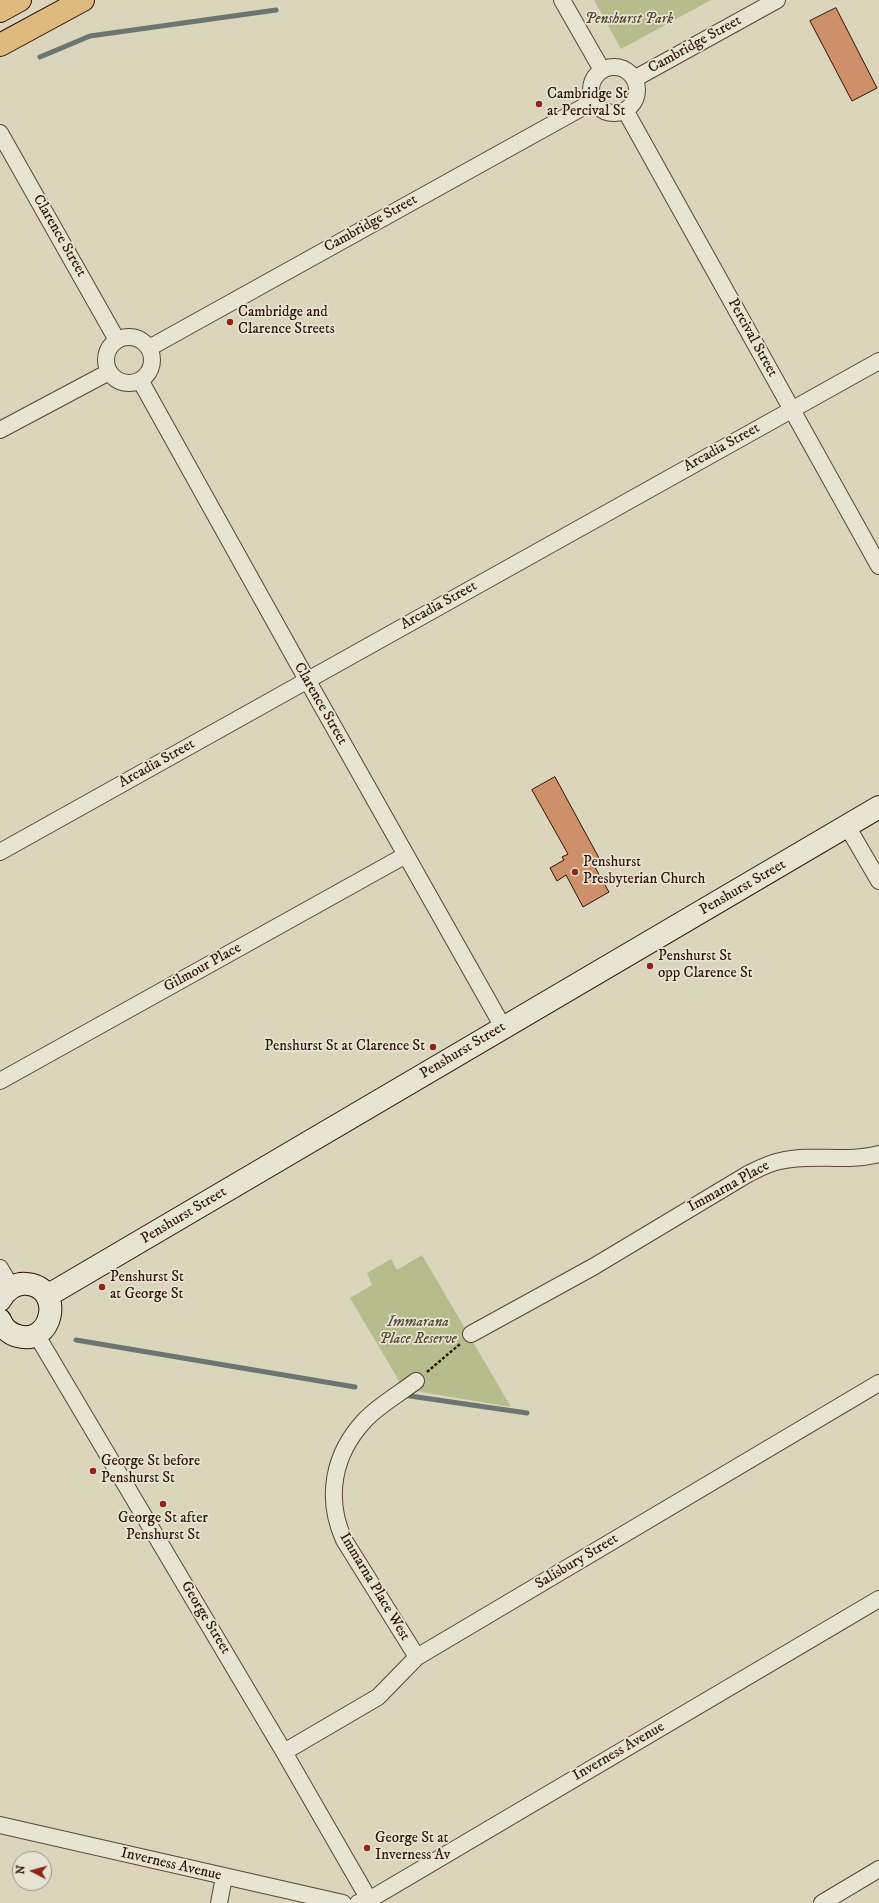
<!DOCTYPE html>
<html>
<head>
<meta charset="utf-8">
<style>
  body { margin:0 }
  #map { position:relative; width:879px; height:1903px; overflow:hidden; background:#dbd5bb; font-family:"IM FELL DW Pica",serif }
  canvas { display:block }
  .north { position:absolute; left:12px; top:1851px; width:40px; height:40px; box-sizing:border-box; background:#e8e4d3; border:1px solid #9e9082; border-radius:50%; rotate:276deg; font-size:11px; font-weight:700; line-height:16px; text-align:center; color:#2f1308 }
  .north::after { content:''; display:block; margin:auto; width:14px; height:18px; background:#8f2418; clip-path:polygon(50% 0,100% 100%,50% 72%,0 100%) }
</style>
</head>
<body>
<div id="map">
<canvas width="879" height="1903"></canvas>
<div class="north">N</div>
</div>
<script>
const context = document.querySelector('canvas').getContext('2d');
context.lineJoin = 'round';
function paint(path, color) { context.fillStyle = color; context.fill(path, 'evenodd'); }
function trace(path, color, width, dash) { context.strokeStyle = color; context.lineWidth = width; context.lineCap = dash ? 'butt' : 'round'; context.setLineDash(dash || []); context.stroke(path); }
function label(font, color, halo, rows, align = 'center') {
  context.font = font + ' "IM FELL DW Pica",serif'; context.lineWidth = 3.5; context.setLineDash([]); context.textBaseline = 'middle'; context.strokeStyle = halo; context.fillStyle = color; for (const [text, x, y, turn = 0] of rows) {
    context.save(); context.translate(x, y); context.rotate((+turn || 0) * Math.PI / 180); context.textAlign = isNaN(turn) ? turn : align; if (halo) context.strokeText(text, 0, 0); context.fillText(text, 0, 0); context.restore();
  }
}
paint(new Path2D(`
  M 594,0 L 711,0 L 621,49 Z
  M 422,1255 L 511,1407 L 404,1389 L 350,1298 L 372,1285 L 367,1273 L 391,1259 L 397,1270 Z`), '#b6bc8c');
trace(new Path2D(`
  M 40,57 L 90,36 L 276,10
  M 76,1340 L 355,1387
  M 410,1396 L 527,1413`), '#6c7572', 5);
const building = new Path2D(`
  M 836,8 L 877,88 L 852,101 L 810,21 Z
  M 555,777 L 599,858 L 592,862 L 609,892 L 583,907 L 566,875 L 557,881 L 550,868 L 564,860 L 562,857 L 568,854 L 532,790 Z`);
paint(building, '#ce9068');
trace(building, '#2f1308', 1);
const street = new Path2D(`
  M 562,0 L 602,70
  M591 90a23 23 0 1 1 46 0a23 23 0 1 1-46 0Z
  M 634,79 L 777,0
  M 625,110 L 879,566
  M 0,133 L 117,340
  M106 360a23 23 0 1 1 46 0a23 23 0 1 1-46 0Z
  M 149,348 L 594,101
  M 140,380 L 301,669 L 503,1027
  M 0,430 L 109,372
  M 847,826 L 879,881
  M 0,852 L 879,361
  M 0,1081 L 406,855
  M 0,1268 L 11,1287
  M 36,1334 L 284,1752 L 371,1903
  M 471,1334 L 593,1267 L 748,1174 C 758,1169 769,1163 780,1161 C 813,1153 846,1163 879,1154
  M 416,1381 C 399,1394 379,1405 365,1420 C 333,1454 325,1498 344,1540 L 417,1657
  M 284,1752 L 378,1697 L 417,1657 L 879,1383
  M 0,1825 L 343,1903
  M 219,1903 L 224,1877
  M 358,1903 L 369,1900 L 879,1599
  M 822,1903 L 879,1869`);
const secondary = new Path2D(`
  M 47,1296 L 879,807
  M 0,1300 C 6,1290 15,1282 28,1284 C 65,1289 52,1346 18,1336 C 10,1334 3,1328 0,1320`);
const highway = new Path2D(`
  M 0,11 L 20,0
  M 0,45 L 83,0`);
trace(street, '#5a4435', 18);
trace(secondary, '#2f1308', 24);
trace(highway, '#2f1308', 24);
trace(new Path2D(`
  M 427,1372 L 460,1344`), '#2f1308', 2.5, [3, 2]);
trace(street, '#e8e4d3', 16);
trace(secondary, '#e8e4d3', 22);
trace(highway, '#deba7e', 22);
for (const [x, y, r, color] of [
  [539,104,4,"#8f2418"],
  [230,322,4,"#8f2418"],
  [575,872,4,"#8f2418"],
  [650,966,4,"#8f2418"],
  [433,1047,4,"#8f2418"],
  [102,1287,4,"#8f2418"],
  [93,1471,4,"#8f2418"],
  [163,1504,4,"#8f2418"],
  [367,1848,4,"#8f2418"]
]) { const dot = new Path2D(); dot.arc(x, y, r, 0, 2 * Math.PI); context.fillStyle = color; context.fill(dot); trace(dot, '#e8e4d3', 1.5); }
label('italic 15px', '#584630', '#e8e4d3', [
  ["Penshurst Park",629,20],
  ["Immarana",418,1323],
  ["Place Reserve",418,1340]
]);
label('15px', '#2f1308', '#e8e4d3', [
  ["Cambridge Street",695,45,-29],
  ["Cambridge Street",371,224,-29],
  ["Clarence Street",59,236,60],
  ["Percival Street",752,338,61],
  ["Arcadia Street",722,448,-29],
  ["Arcadia Street",439,606,-29],
  ["Clarence Street",320,704,60],
  ["Arcadia Street",157,764,-29],
  ["Penshurst Street",743,888,-30],
  ["Gilmour Place",203,968,-29],
  ["Penshurst Street",463,1051,-31],
  ["Immarna Place",729,1187,-29],
  ["Penshurst Street",184,1216,-31],
  ["Salisbury Street",577,1562,-31],
  ["Immarna Place West",374,1587,59],
  ["George Street",205,1618,59],
  ["Inverness Avenue",619,1752,-30],
  ["Inverness Avenue",171,1865,13]
]);
label('15px', '#2f1308', '#e8e4d3', [
  ["Cambridge St",547,95],
  ["at Percival St",547,112],
  ["Cambridge and",238,313],
  ["Clarence Streets",238,330],
  ["Penshurst",583,863],
  ["Presbyterian Church",583,880],
  ["Penshurst St",658,957],
  ["opp Clarence St",658,974],
  ["Penshurst St at Clarence St",425,1047,"right"],
  ["Penshurst St",110,1278],
  ["at George St",110,1295],
  ["George St before",101,1462],
  ["Penshurst St",101,1479],
  ["George St after",163,1519,"center"],
  ["Penshurst St",163,1536,"center"],
  ["George St at",375,1839],
  ["Inverness Av",375,1856]
], 'left');
</script>
</body>
</html>
